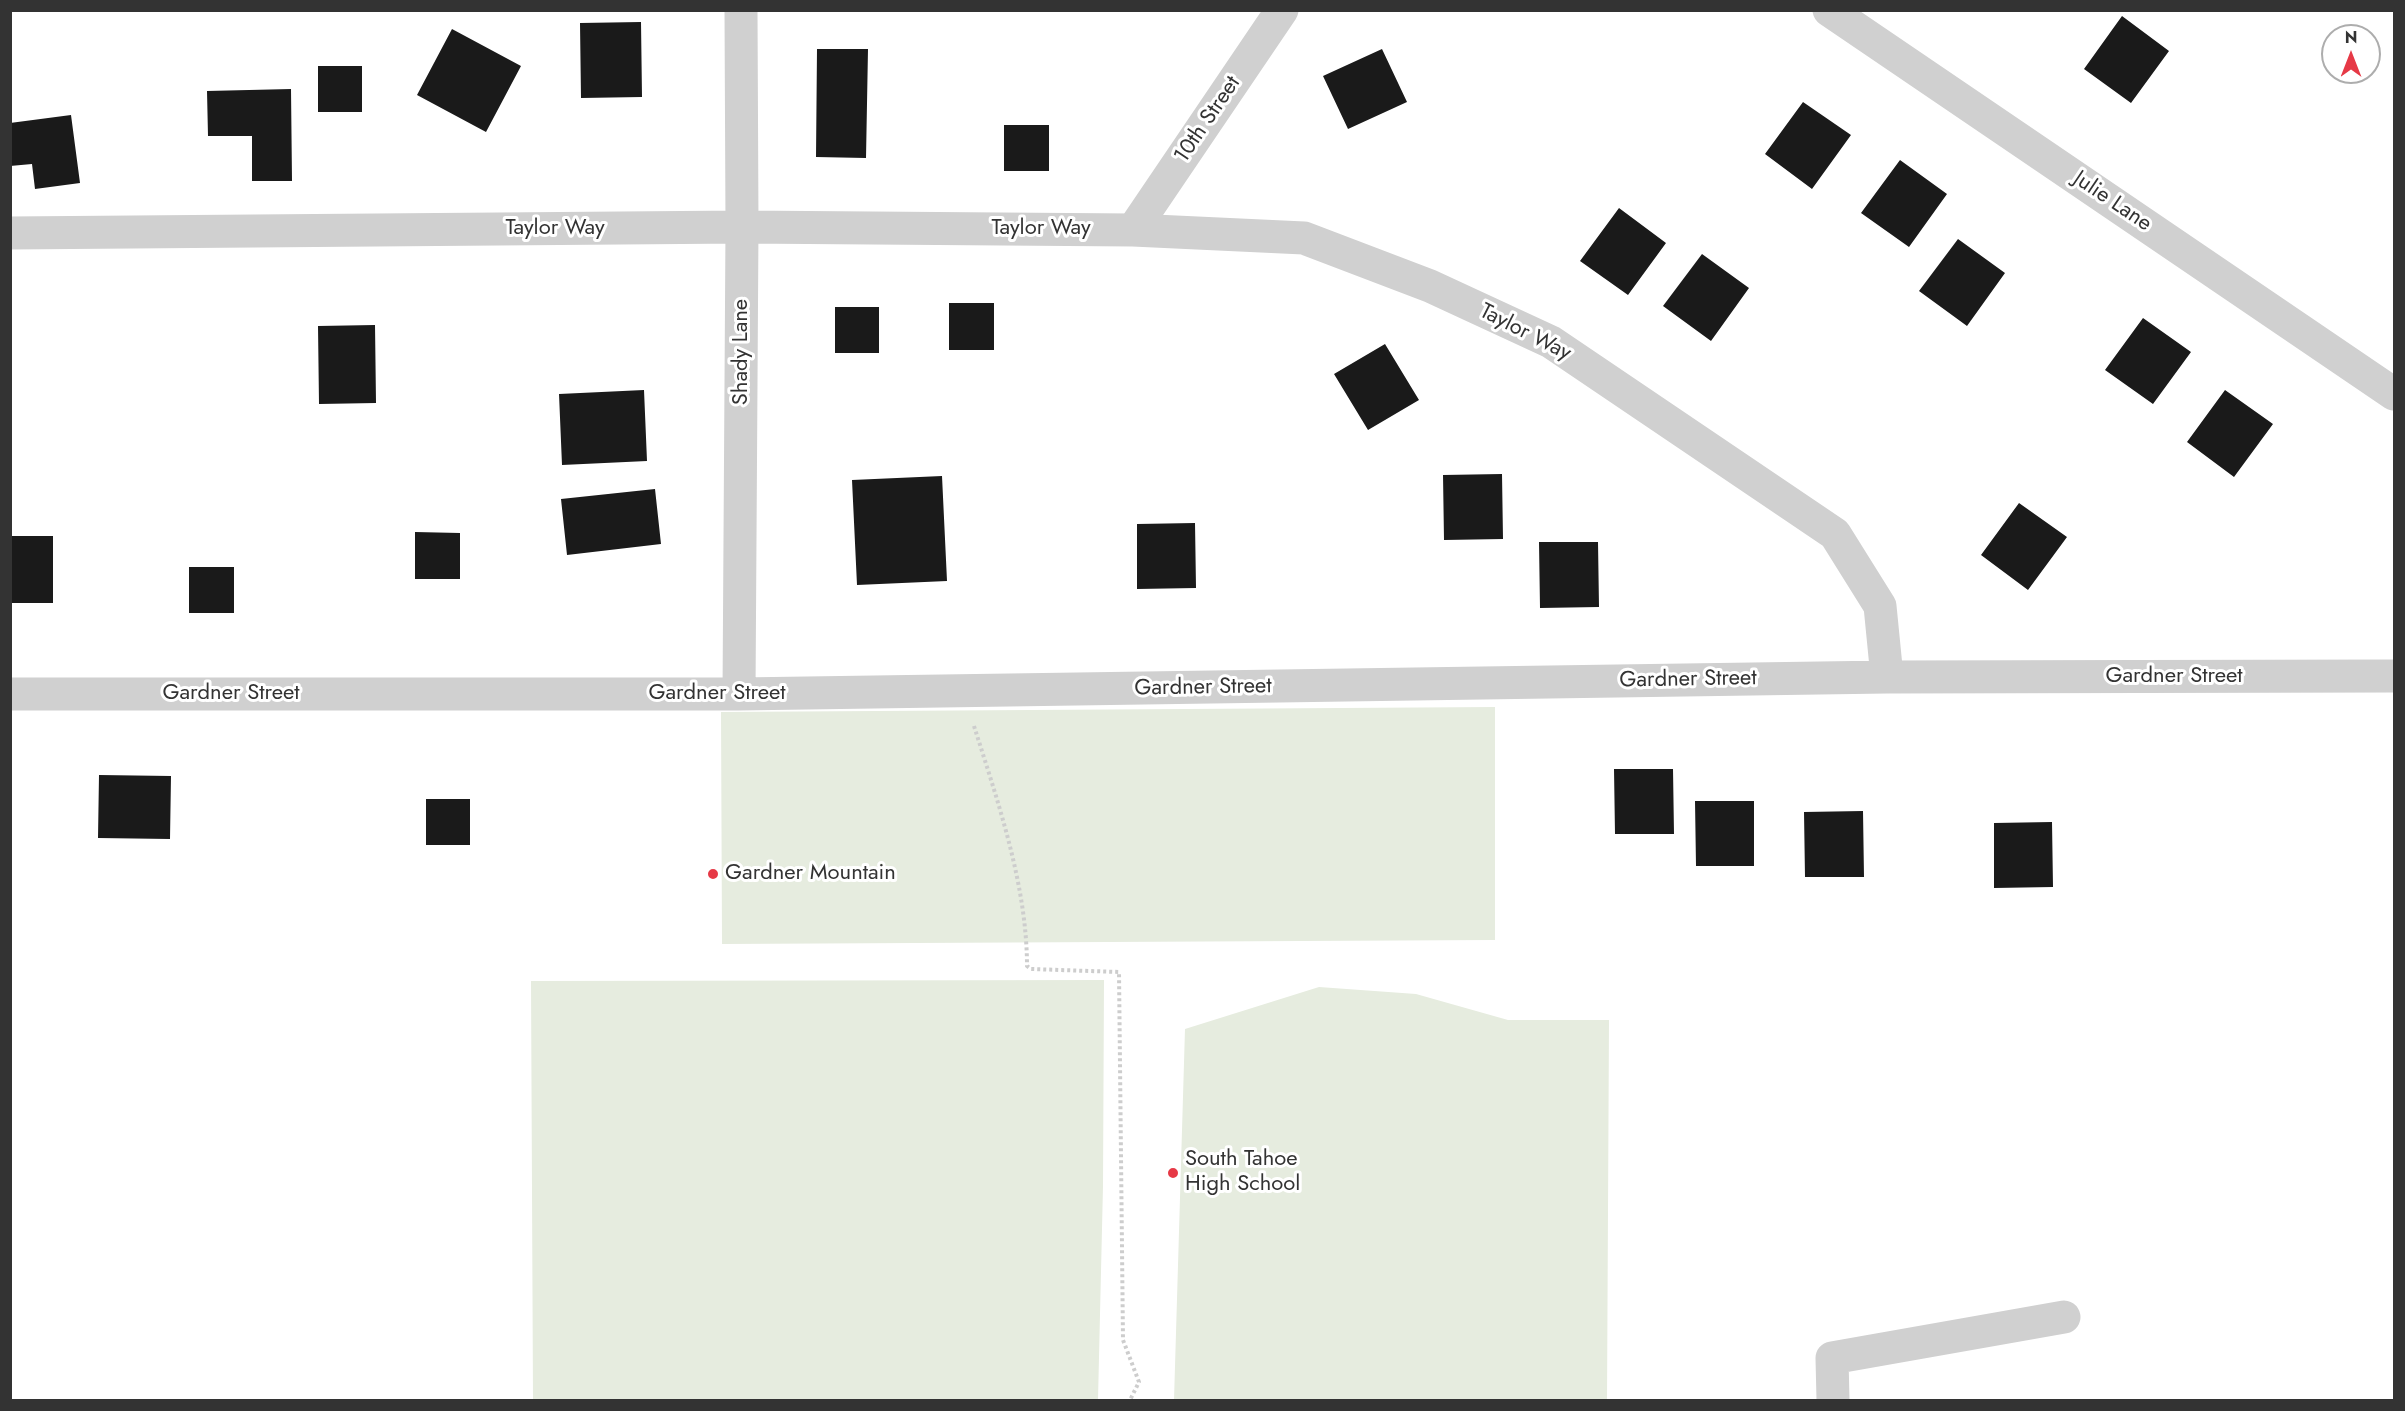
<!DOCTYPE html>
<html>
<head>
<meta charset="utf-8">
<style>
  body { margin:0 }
  #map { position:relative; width:2405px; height:1411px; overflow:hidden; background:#fff; font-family:Jost,sans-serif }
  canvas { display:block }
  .frame { position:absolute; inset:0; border:12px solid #333; pointer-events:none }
  .north { position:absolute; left:2321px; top:24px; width:60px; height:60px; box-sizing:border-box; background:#fff; border:2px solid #adadad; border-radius:50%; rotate:0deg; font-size:16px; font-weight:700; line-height:24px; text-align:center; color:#333 }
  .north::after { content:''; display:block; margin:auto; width:21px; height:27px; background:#e63946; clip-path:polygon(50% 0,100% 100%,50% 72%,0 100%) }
</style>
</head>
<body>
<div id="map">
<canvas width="2405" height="1411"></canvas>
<div class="frame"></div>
<div class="north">N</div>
</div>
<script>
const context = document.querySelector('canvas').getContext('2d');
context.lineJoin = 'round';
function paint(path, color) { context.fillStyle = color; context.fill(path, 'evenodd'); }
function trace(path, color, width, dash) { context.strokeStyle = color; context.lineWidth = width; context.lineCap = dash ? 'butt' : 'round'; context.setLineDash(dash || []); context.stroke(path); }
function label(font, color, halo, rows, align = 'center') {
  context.font = font + ' Jost,sans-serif'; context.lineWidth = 6; context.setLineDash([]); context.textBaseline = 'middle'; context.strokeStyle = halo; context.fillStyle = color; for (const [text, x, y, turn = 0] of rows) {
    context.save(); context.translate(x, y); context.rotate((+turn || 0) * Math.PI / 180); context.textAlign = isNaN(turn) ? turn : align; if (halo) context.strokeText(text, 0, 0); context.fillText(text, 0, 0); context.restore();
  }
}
paint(new Path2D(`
  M 1495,707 L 1495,940 L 722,944 L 721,712 Z
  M 1104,980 L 1103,1186 L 1098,1400 L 533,1400 L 531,981 Z
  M 1319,987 L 1416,994 L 1508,1020 L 1609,1020 L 1607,1400 L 1174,1400 L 1185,1029 Z`), '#e6ecdf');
paint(new Path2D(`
  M 2122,16 L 2169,51 L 2131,103 L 2084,69 Z
  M 641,22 L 642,97 L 581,98 L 580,23 Z
  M 452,29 L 521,66 L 486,132 L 417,95 Z
  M 817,49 L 868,49 L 866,158 L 816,157 Z
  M 1382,49 L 1407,102 L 1348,129 L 1323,76 Z
  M 318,66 L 362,66 L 362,112 L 318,112 Z
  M 291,89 L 292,181 L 252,181 L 252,136 L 208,136 L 207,91 Z
  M 1803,102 L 1851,135 L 1812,189 L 1765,154 Z
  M 71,115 L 80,183 L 35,189 L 32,164 L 10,166 L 10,123 Z
  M 1004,125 L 1049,125 L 1049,171 L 1004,171 Z
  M 1900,160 L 1947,194 L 1909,247 L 1861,213 Z
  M 1619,208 L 1666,243 L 1628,295 L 1580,261 Z
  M 1958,239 L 2005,273 L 1967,326 L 1919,291 Z
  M 1702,254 L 1749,288 L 1711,341 L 1663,306 Z
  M 949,303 L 994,303 L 994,350 L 949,350 Z
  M 835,307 L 879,307 L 879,353 L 835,353 Z
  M 2143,318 L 2191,352 L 2153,404 L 2105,370 Z
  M 375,325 L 376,403 L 319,404 L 318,326 Z
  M 1385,344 L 1419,400 L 1368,430 L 1334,374 Z
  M 644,390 L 647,461 L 562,465 L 559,394 Z
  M 2225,390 L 2273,424 L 2234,477 L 2187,442 Z
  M 1502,474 L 1503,539 L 1444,540 L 1443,475 Z
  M 942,476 L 947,581 L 857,585 L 852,480 Z
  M 655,489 L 661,544 L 567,555 L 561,499 Z
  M 2019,503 L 2067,537 L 2028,590 L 1981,555 Z
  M 1195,523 L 1196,588 L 1137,589 L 1137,524 Z
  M 415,532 L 460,533 L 460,579 L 415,579 Z
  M 10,536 L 53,536 L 53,603 L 10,603 Z
  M 1539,542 L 1598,542 L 1599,607 L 1540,608 Z
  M 189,567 L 234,567 L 234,613 L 189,613 Z
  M 1614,769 L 1673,769 L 1674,834 L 1615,834 Z
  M 99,775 L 171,776 L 170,839 L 98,838 Z
  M 426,799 L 470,799 L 470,845 L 426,845 Z
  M 1695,801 L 1754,801 L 1754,866 L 1696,866 Z
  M 1863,811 L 1864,877 L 1805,877 L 1804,812 Z
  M 2052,822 L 2053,887 L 1994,888 L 1994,823 Z`), '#1a1a1a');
trace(new Path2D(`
  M 974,726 C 998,802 1027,886 1027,966 L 1031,969 L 1119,972 L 1123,1340 L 1139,1382 L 1130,1400`), '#cdcdcd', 4, [3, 3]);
trace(new Path2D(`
  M 1829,10 L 2394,394
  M 1133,230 L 1282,10
  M 10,233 L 742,227 L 1133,230 L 1304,238 L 1430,286 L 1551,342 L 1835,534 L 1880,606 L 1887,677
  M 10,694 L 739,694 L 1887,677 L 2394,676
  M 739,694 L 742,227 L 741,10
  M 1833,1400 L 1832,1358 L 2064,1317`), '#d0d0d0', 33);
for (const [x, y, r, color] of [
  [713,874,6,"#e63946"],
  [1173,1173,6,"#e63946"]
]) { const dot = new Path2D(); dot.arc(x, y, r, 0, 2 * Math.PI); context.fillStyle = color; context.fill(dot); trace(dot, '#fff', 2); }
label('22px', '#333', '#fff', [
  ["10th Street",1208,120,-56],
  ["Julie Lane",2112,202,34],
  ["Taylor Way",555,229],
  ["Taylor Way",1041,229],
  ["Taylor Way",1525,333,27],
  ["Shady Lane",742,352,-90],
  ["Gardner Street",2174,677],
  ["Gardner Street",1688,680,-1],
  ["Gardner Street",1203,688,-1],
  ["Gardner Street",231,694],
  ["Gardner Street",717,694]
]);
label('22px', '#333', '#fff', [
  ["Gardner Mountain",725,874],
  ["South Tahoe",1185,1160],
  ["High School",1185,1185]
], 'left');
</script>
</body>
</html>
